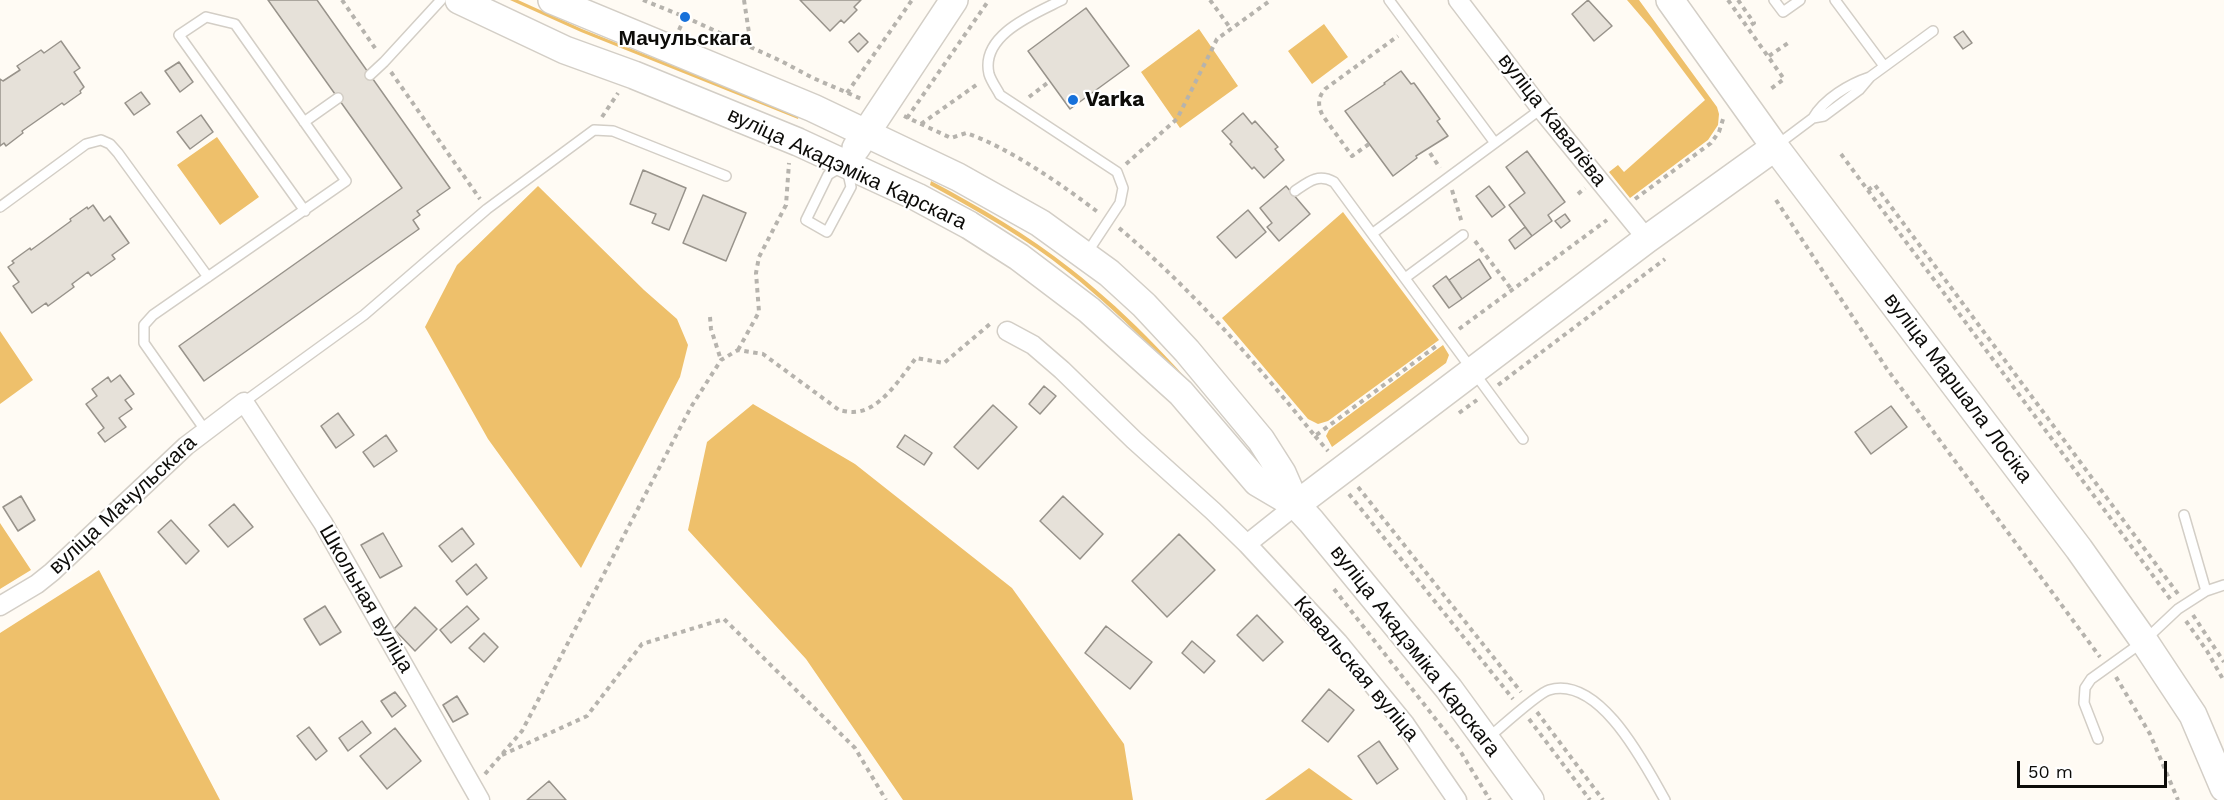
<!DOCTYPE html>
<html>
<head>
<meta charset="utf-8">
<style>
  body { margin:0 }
  #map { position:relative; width:2224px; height:800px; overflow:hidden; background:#fffbf4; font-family:"Work Sans",sans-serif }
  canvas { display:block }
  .scale { position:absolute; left:2017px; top:761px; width:150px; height:27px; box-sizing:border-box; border:3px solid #0d0c09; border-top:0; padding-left:8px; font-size:18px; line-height:21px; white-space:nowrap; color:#0d0c09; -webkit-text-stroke:4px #fff; paint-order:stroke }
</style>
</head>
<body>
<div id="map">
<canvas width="2224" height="800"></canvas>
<div class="scale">50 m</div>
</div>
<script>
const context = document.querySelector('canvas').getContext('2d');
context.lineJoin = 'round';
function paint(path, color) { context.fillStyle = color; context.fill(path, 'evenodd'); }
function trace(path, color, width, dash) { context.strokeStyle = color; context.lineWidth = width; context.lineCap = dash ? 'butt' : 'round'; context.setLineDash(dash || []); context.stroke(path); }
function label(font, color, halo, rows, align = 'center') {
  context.font = font + ' "Work Sans",sans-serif'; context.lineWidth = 4.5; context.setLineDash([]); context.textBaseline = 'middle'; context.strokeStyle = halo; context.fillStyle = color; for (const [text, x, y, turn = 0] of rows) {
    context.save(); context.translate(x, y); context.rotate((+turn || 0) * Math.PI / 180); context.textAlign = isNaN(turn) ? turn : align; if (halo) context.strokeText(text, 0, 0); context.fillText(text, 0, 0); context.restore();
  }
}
paint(new Path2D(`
  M 510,0 L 518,0 L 582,29 L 799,116 L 798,119 L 581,32 Z
  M 1627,0 L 1639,0 L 1717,107 L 1719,114 L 1718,125 L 1708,140 L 1630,198 L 1609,172 L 1618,165 L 1624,172 L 1705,100 L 1651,28 Z
  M 1324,24 L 1348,57 L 1312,84 L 1288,51 Z
  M 1199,29 L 1238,86 L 1180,128 L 1141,72 Z
  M 217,137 L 259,197 L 220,225 L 177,165 Z
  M 931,181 C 980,207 1028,235 1071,269 C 1132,317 1185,374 1234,435 C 1181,378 1129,320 1068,272 C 1026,238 977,211 930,185 Z
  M 538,186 L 644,290 L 677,319 L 688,345 L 680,377 L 581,568 L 488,439 L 425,327 L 457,265 Z
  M 1343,212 L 1439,340 L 1328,421 L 1318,424 L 1308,419 L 1222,318 Z
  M 0,331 L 33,380 L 0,404 Z
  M 1443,345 L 1449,355 L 1446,363 L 1332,447 L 1326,436 L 1329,430 Z
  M 753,404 L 855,464 L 1012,588 L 1124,744 L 1133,800 L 903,800 L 806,659 L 688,530 L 707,442 Z
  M 0,523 L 31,570 L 0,589 Z
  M 99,570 L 220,800 L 0,800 L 0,633 Z
  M 1309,768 L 1353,800 L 1265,800 Z`), '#eec06b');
const building = new Path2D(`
  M 268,0 L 317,0 L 450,188 L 417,211 L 420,215 L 413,220 L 419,229 L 204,381 L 179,346 L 402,188 Z
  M 800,0 L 861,0 L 854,7 L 857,10 L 844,23 L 841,20 L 830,31 Z
  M 1588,0 L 1612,26 L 1594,41 L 1572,14 Z
  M 1086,8 L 1129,66 L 1070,109 L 1028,51 Z
  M 1963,31 L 1972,43 L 1963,49 L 1954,37 Z
  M 859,33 L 868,42 L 858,52 L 849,42 Z
  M 61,41 L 80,68 L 74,72 L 84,87 L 80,91 L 81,93 L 64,105 L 62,103 L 22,131 L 23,133 L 6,146 L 4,143 L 0,146 L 0,79 L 3,81 L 20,70 L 17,66 L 41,50 L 44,53 Z
  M 179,62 L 193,82 L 180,92 L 165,71 Z
  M 1401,71 L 1411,84 L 1414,83 L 1440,119 L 1437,121 L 1448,136 L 1416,156 L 1417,158 L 1393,176 L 1345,111 L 1385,84 L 1384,83 Z
  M 141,92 L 150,104 L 134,115 L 125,103 Z
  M 1243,113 L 1252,124 L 1255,121 L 1278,147 L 1275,149 L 1284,160 L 1264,178 L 1254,167 L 1252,169 L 1230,144 L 1232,142 L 1222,131 Z
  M 201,115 L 213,132 L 190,149 L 177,132 Z
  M 1527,151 L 1565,202 L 1548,215 L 1552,221 L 1532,236 L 1509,205 L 1525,193 L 1506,167 Z
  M 643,170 L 686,188 L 669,230 L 652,223 L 656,214 L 630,204 Z
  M 1286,186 L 1310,214 L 1279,241 L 1267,227 L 1272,223 L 1260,208 Z
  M 1489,186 L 1505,207 L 1492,217 L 1476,196 Z
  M 703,195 L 746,213 L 726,261 L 683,243 Z
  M 93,205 L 104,221 L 110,216 L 129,243 L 112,255 L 115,259 L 91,276 L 88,272 L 72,284 L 74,287 L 48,306 L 46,303 L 32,313 L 13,286 L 19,282 L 8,267 L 14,263 L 12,261 L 30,248 L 31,250 L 71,221 L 70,219 L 87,207 L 88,209 Z
  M 1248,210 L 1266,232 L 1236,258 L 1217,237 Z
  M 1565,214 L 1570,221 L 1561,228 L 1555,221 Z
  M 1525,227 L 1532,236 L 1515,249 L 1509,240 Z
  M 1479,259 L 1491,278 L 1462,299 L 1449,280 Z
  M 1446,276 L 1462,299 L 1449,308 L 1433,286 Z
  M 120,375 L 134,394 L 125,400 L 132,409 L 119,418 L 126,427 L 105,442 L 98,433 L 104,428 L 86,404 L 97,396 L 92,389 L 108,377 L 111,382 Z
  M 1044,386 L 1056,396 L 1040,414 L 1029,404 Z
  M 993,405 L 1017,427 L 978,469 L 954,447 Z
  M 1891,406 L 1907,427 L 1871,454 L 1855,432 Z
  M 338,413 L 354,435 L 336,448 L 321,426 Z
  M 386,435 L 397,451 L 374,467 L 363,452 Z
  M 905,435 L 932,453 L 924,465 L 897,447 Z
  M 21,496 L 35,520 L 18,531 L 3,507 Z
  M 1063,496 L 1103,534 L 1080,559 L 1040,521 Z
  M 234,504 L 253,527 L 228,547 L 209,525 Z
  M 171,520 L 199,551 L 186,564 L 158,532 Z
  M 462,528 L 474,544 L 452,562 L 439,546 Z
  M 383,533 L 402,566 L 380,578 L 361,545 Z
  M 1179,534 L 1215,570 L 1167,617 L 1132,581 Z
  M 476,564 L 487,578 L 467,595 L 456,581 Z
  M 325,606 L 341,632 L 320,645 L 304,619 Z
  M 467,606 L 479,619 L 451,643 L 440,630 Z
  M 415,607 L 437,629 L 415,651 L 394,629 Z
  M 1257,615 L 1283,642 L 1263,661 L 1237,635 Z
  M 1106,626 L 1152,662 L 1130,689 L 1085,653 Z
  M 484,633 L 498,647 L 484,662 L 469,648 Z
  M 1192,641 L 1215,661 L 1204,673 L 1182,653 Z
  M 1329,689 L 1354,710 L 1328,742 L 1302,721 Z
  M 395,692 L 406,706 L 392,717 L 381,701 Z
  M 457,696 L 468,714 L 453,722 L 443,705 Z
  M 362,721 L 371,733 L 348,751 L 339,738 Z
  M 309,727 L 327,751 L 316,760 L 297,736 Z
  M 395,728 L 421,761 L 387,789 L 360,756 Z
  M 1379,741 L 1398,769 L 1377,784 L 1358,756 Z
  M 549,781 L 566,800 L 527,800 Z`);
paint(building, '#e6e1d9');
trace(building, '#98938b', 1.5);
const lane = new Path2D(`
  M 1062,0 C 1034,14 980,35 989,74 C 991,81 997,89 1000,95 L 1117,172 L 1123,188 L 1120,203 L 1087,253
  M 1389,0 L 1495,143
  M 1774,0 L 1783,12 L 1800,0
  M 1835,0 L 1884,66
  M 370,75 L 384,62 L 441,0
  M 1813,118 C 1824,99 1849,84 1870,77
  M 304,122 L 338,98
  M 1777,145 L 1813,118 L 1824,116 L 1859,90 L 1870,77 L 1933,31
  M 846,164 L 851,187 L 827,232 L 806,220 L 828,175 Z
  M 1295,191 C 1308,182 1318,173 1334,182 L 1523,439
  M 0,207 L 86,144 L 101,140 L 110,144 L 118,153 L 208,277
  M 1373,233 L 1541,109
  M 1405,278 L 1463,235
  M 244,402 L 364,315 L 487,209 L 594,130 L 613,131 L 726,176
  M 205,430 L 144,343 L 144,325 L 153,315 L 346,181 L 235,24 L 206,17 L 179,35 L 305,211
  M 2206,591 L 2224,585
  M 1488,738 C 1499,729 1538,693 1549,690 C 1600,675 1645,765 1665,800
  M 2098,739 L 2084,703 L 2085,688 L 2091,679 L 2144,641 L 2178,609 L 2206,591 L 2184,515`);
const street = new Path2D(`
  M 1458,0 L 1541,109 L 1647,239
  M 1007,331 L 1033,345 L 1062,370 L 1134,440 L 1213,511 L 1247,544 L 1338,642 L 1405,724 L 1457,800
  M 1247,544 L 1296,505
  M 0,606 L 37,584 L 52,572 L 186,446 L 244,402 L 323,523 L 480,800`);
const secondary = new Path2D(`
  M 459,0 L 565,50 L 634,75 L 798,142 L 917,197 L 969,225 L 1019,257 L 1089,310 L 1181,393 L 1257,482 L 1296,505 L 1311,521 L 1449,689 L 1530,800
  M 552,0 L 813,108 L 958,177 L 1040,223 L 1109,273 L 1144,305 L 1187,351 L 1261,440 L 1282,473 L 1296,505
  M 1670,0 L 1775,147 L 2079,549 L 2144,641 L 2193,715 L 2224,788
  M 856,148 L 954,0
  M 1296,505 L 1647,239 L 1775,147`);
trace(lane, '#d3cec6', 12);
trace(street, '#d3cec6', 21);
trace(secondary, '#d3cec6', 30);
trace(new Path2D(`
  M 342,0 L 377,51
  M 643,0 L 685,17 L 781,61 L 813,78 L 864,100
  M 744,0 L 751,46
  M 1210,0 L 1231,29
  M 1728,0 L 1784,79 L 1768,91
  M 1738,0 L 1754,23 L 1748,27
  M 679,30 L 685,17
  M 1769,56 L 1791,41
  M 391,72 L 480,199
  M 847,93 L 912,0
  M 1029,97 L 1050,81
  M 904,116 L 951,138 L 966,133 C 1008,147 1064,186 1099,213
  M 602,117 L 618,93
  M 907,118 L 989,0
  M 921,124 L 979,83
  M 1369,144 L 1352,156 L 1323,116 C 1318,107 1317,98 1325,89 L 1398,36
  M 1430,153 L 1440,168
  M 1841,154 L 2171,600
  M 1126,164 L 1177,119 L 1217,39 L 1271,0
  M 1452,190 L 1462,223
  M 1868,190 L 1875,185 L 2178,594
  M 1578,194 L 1585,188
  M 1635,199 L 1711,143 L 1719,132 L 1724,116
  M 1776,200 L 1887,369 L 2100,657
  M 1119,228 C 1192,289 1255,362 1315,436 L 1439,344
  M 1475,241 L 1512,290
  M 710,317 L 711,329 L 721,360
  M 1459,329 L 1607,220
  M 738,350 L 759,312 L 756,273 L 759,257 L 786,205 L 789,163
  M 1498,385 L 1665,259
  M 1459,413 L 1477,400
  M 1315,436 L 1328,451
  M 1358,487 L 1521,692
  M 1349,494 L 1513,699
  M 1334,589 L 1459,749 L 1490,800
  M 2193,615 L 2224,662
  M 2186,621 L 2207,651 L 2224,681
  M 2116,677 L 2150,734 L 2178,800
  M 1537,712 L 1603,800
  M 1529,719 L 1590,800
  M 502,755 L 587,716 L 642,644 L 724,619 L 855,748 L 886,800
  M 485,774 L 522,731 L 691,407 L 721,360 L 738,350 L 763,354 L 839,410 C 843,411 848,412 853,412 C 880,412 901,377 916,358 L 944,363 L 990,324`), '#b6b3ad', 4, [4.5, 4.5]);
trace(lane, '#fff', 9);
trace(street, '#fff', 18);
trace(secondary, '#fff', 27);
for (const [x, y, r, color] of [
  [685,17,6,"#1771da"],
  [1073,100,6,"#1771da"]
]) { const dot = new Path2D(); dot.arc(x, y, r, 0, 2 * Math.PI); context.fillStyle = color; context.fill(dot); trace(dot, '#fff', 2); }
label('bold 21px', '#0d0c09', '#fff', [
  ["Мачульскага",685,39],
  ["Varka",1085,100,"left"]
]);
label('21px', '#0d0c09', '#fff', [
  ["вуліца Кавалёва",1552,120,52],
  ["вуліца Акадэміка Карскага",847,169,25],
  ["вуліца Маршала Лосіка",1958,388,53],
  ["вуліца Мачульскага",123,505,-43],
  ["Школьная вуліца",366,599,60],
  ["вуліца Акадэміка Карскага",1415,651,52],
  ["Кавальская вуліца",1356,669,50]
]);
</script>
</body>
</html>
